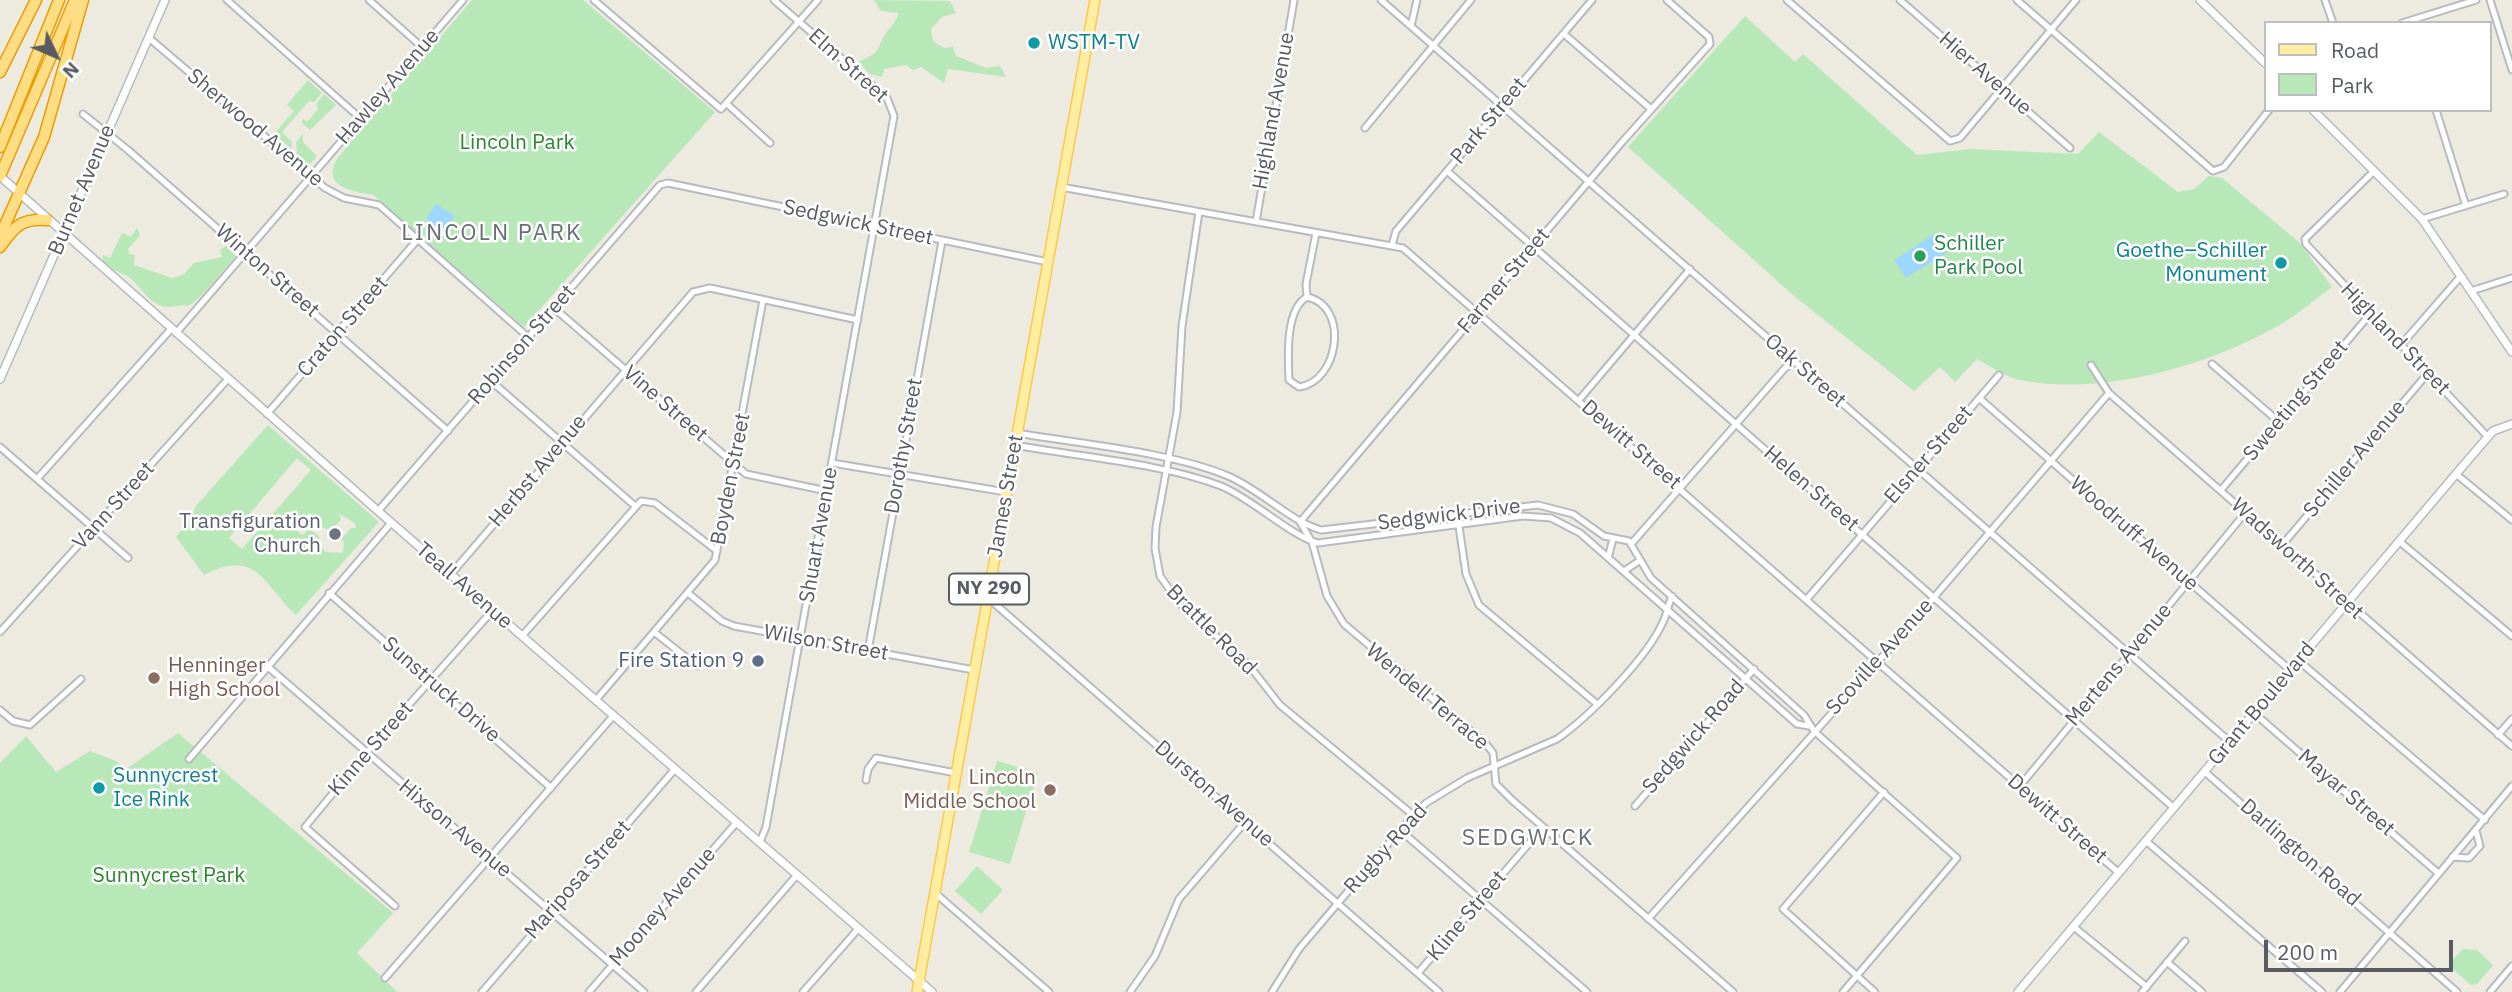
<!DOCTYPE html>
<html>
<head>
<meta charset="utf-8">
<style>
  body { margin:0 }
  #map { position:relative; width:2512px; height:992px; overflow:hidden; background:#edeadf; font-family:"IBM Plex Sans",sans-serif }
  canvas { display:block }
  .legend { position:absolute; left:2264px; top:21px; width:228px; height:91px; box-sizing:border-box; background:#fff; border:2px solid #bcbec0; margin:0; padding:9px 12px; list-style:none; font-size:21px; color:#585c62 }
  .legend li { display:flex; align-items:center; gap:14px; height:35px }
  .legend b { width:35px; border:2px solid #bcbec0 }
  .north { position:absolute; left:21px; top:21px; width:70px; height:70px; -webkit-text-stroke:5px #fff; paint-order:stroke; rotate:134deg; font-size:19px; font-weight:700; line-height:28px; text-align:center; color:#585c62 }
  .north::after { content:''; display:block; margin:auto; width:24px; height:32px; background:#585c62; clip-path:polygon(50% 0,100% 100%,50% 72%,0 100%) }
  .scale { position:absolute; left:2264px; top:940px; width:189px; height:32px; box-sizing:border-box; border:4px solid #585c62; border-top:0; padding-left:9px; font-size:21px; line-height:24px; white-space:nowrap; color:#585c62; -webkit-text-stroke:5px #fff; paint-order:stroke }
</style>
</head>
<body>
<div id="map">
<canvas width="2512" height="992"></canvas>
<ul class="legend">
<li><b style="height:9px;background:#ffeea2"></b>Road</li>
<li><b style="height:19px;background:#b9e8b8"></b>Park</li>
</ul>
<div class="north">N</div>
<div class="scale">200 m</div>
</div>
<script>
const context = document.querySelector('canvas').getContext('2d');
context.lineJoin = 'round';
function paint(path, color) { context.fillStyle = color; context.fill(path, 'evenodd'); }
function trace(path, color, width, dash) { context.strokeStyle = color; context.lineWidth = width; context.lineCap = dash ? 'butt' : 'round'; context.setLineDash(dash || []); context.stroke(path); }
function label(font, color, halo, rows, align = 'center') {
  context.font = font + ' "IBM Plex Sans",sans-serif'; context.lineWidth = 5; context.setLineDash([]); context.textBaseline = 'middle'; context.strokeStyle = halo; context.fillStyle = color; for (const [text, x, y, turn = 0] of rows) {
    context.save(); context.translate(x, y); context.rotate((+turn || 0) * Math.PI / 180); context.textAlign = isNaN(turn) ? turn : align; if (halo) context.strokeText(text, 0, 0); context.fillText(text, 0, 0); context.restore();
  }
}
paint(new Path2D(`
  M 472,0 L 583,0 L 715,112 L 524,327 L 373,195 C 349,191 318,185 340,155 Z
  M 874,0 L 950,1 L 956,13 L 942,17 L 931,29 L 933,41 L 944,48 L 953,47 L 956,56 L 986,68 L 1000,66 L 1006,77 L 948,69 L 944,83 L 921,67 L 913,70 L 906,65 L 884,69 L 882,77 L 870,74 L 858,62 C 885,51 874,49 887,32 C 892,25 896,21 899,13 L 881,11 Z
  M 1745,16 L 1795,62 L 1803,54 L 1917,155 L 1970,149 L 2078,154 L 2099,132 L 2178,192 L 2194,189 L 2209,176 L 2222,178 L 2300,243 L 2332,287 C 2314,300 2296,316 2276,327 C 2205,367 2101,396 2020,380 C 2005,377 1990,366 1977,359 L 1955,382 L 1940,367 L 1914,391 L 1794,296 L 1628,147 Z
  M 308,80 L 322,93 L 314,102 L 309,101 L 282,132 L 292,142 L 291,149 L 274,134 L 294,111 L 287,105 Z
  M 324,94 L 336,105 L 310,130 L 301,122 L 303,119 L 307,122 L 318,109 L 316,104 Z
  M 303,134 L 303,142 L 317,156 L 309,165 L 297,154 L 296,142 Z
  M 137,228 L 140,235 L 128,249 L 129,254 L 135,255 L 134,265 L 172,278 L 183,275 L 194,263 L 222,257 L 220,250 L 226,246 L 233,250 L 235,257 L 202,295 L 189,306 C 180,304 176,307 168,307 C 149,306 143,288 130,278 C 121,271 111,272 103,261 L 103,255 L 110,258 L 122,233 L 131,237 Z
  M 268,425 L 379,522 L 296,615 C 263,585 258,547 204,575 L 176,537 L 191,519 L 196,506 ZM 297,458 L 311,470 L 242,549 L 229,538 ZM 309,513 L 324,528 L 331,530 L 341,520 L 339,514 L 355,523 L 356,528 L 351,528 L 341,539 L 344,542 L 343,553 L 325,552 L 318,540 L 320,537 L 310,529 L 302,535 L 296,530 Z
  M 178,733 L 393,913 L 357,953 L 397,992 L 0,992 L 0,763 L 26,736 L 56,772 L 90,751 L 116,761 L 126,769 Z
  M 997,761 L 1038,773 L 1010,864 L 969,852 Z
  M 977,866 L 1003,890 L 981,914 L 955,891 Z
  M 2463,949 L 2477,950 L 2493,965 L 2477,984 L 2471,985 L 2448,965 Z`), '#b9e8b8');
paint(new Path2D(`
  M 436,204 L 455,216 L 443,233 L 426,219 Z
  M 1934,234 L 1946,253 L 1906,278 L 1894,260 Z`), '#9dd6ff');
const minor = new Path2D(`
  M 227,0 L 360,118
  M 369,0 L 422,47
  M 594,0 L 721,109 L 818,0
  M 1381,0 L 2230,742
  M 1667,0 L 1709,37 L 1710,44 L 1623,141 L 1300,522 L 1312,542 L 1327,596 L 1344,624 L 1486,744 L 1493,753 L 1496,784 L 1512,800 L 1733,992
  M 1787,0 L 1950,141 L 1960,138 L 2076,0
  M 1900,0 L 2070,148
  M 2017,0 L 2213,171 L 2224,167 L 2269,110
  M 2325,0 L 2333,23
  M 2490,0 L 2512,70
  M 2402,23 L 2476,0
  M 1411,26 L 1417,0
  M 1564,34 L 1651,109
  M 149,38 L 325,188 L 344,198 L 379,205 L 528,337
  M 727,104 L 770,143
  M 2436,110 L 2466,206
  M 83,114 L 128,150 L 448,431
  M 1365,128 L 1471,0
  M 1447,171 L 2174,808
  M 2374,171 L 2305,239 L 2306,244 L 2488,437
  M 1061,187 L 1403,248 L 2119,873
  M 1199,212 L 1182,326 L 1177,412 L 1156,527 L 1155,548 L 1160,576 L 1180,604 L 1248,664 L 1280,705 L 1413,815
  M 2422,219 L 2504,194
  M 1256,222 L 1294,0
  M 1392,245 L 1396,231 L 1592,0
  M 2471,291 L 2512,278
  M 1307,297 C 1350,306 1339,382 1299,387 L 1289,380 C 1288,358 1285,309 1307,297 L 1306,284 L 1316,233
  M 554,308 L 746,474 L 827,491
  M 176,333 L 463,0
  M 2401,345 L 2461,276
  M 2212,364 L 2278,421
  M 2091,365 L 2109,393 L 2512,746
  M 491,381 L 635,506
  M 1979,398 L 2290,670
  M 1579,400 L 1690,269
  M 267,414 L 418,239
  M 1017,433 C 1080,444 1171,452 1228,476 C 1261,490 1288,520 1321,530 L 1538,505 L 1573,514 L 1604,536 L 1629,541 L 1651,578 L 1804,715 L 1814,731 L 1957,858 L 1843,992
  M 1015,445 C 1079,457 1161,463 1221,486 C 1251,498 1294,538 1318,543 L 1523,516 L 1551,518 L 1580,533 L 1797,724 L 1809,726
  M 0,447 L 128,558
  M 832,463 L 1006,492
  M 2456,474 L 2512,520
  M 37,479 L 171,329
  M 2221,490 L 2371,313
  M 378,511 L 660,185 L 668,183 L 1048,262
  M 1457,513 L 1466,574 L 1479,605 L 1597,704
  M 2399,541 L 2512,636
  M 1632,543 L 1785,368 L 1795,362
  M 2283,544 L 2428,373
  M 1608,558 L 1613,539
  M 1624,571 L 1639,561
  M 451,574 L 693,292 L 710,288 L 858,320
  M 329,593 L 551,788
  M 688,593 L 722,621 L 734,626 L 974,670
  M 987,597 L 1439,992
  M 1807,599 L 1999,375
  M 0,632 L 228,379
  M 654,632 L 697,666
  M 522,636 L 641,501 L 655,503 L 717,551
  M 868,651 L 942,241
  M 2299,661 L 2485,820
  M 267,666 L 644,992
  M 596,700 L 715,560 L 763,300
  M 0,710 L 13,721 L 30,725 L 81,679
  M 2254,713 L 2438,873
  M 2498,735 L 2512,719
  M 189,759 L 391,523
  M 2205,772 L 2457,992
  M 866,780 L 868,769 L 876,758 L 956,773
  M 2020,786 L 2246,512
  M 1635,806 L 1754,669
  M 1400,830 L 1587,992
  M 2146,841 L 2322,992
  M 760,842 L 766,827 L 894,116 L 887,98 L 774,0
  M 2452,857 L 2469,858 L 2480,846 L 2476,831
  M 934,892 L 1049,992
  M 395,906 L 305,827 L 367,752 L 493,610
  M 1648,919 L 1906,630 L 2109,393
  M 2074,927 L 2147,987
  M 2167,962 L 2202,992
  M 1418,973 L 1543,827
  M 385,978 L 614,715
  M 482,992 L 675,769
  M 589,992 L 737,822
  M 696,992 L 797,875
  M 803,992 L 859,928
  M 1130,992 L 1155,956 L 1179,899 L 1246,821
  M 1272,992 L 1299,949 L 1400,830 L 1426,803 L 1467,778 L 1557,739 C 1589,717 1647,658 1663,622 C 1667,614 1668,605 1672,596
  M 1875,992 L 1783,909 L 1884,792
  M 2142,992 L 2185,941
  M 2340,992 L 2512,786
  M 2490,992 L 2512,966`);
const tertiary = new Path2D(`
  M 2200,0 L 2265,63
  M 2313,110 L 2422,219 L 2512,352
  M 0,176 L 378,511 L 932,992
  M 0,379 L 165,0
  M 2018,992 L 2456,474 L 2493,431 L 2512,424`);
const primary = new Path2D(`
  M 917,992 L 1095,0`);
const motorway = new Path2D(`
  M 0,72 L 36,0
  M 0,147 L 59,0
  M 0,176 L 75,0
  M 0,236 L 44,137 L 83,0
  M 0,247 C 14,227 21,218 47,220`);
trace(minor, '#b7bac0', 9);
trace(tertiary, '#b7bac0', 10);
trace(primary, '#ffc846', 12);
trace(motorway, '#ec9e00', 13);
trace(minor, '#fff', 5);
trace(tertiary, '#fff', 7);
trace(primary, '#ffeea2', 9);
trace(motorway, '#ffdd84', 10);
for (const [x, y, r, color] of [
  [1034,43,7,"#0f9aa8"],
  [1920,256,7,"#2e9e5b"],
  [2281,263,7,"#0f9aa8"],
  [335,534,7,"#6b7280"],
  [758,661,7,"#5c6f8a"],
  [154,678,7,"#8d6e63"],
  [99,788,7,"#0f9aa8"],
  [1050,790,7,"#8d6e63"]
]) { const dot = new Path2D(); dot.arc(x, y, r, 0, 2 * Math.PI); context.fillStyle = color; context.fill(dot); trace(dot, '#fff', 2.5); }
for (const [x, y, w] of [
  [989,589,80]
]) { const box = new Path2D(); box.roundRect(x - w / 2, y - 15.5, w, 31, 5); context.fillStyle = '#fff'; context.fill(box); trace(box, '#585c62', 2); }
label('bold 19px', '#585c62', null, [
  ["NY 290",989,589]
]);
label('21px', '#0d838f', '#fff', [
  ["WSTM-TV",1048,43],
  ["Goethe–Schiller",2267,251,"right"],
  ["Monument",2267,275,"right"],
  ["Sunnycrest",113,776],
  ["Ice Rink",113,800]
], 'left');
label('21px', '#585c62', '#fff', [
  ["Elm Street",848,66,42],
  ["Hier Avenue",1985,74,41],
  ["Hawley Avenue",388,87,-49],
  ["Highland Avenue",1274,111,-80],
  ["Park Street",1489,121,-50],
  ["Sherwood Avenue",255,128,40],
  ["Burnet Avenue",82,190,-67],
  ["Sedgwick Street",858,223,12],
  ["Winton Street",267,271,41],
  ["Farmer Street",1504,281,-50],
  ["Craton Street",343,327,-49],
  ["Highland Street",2395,339,46],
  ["Robinson Street",522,345,-49],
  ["Oak Street",1805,371,41],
  ["Sweeting Street",2296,401,-50],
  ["Vine Street",665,404,41],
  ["Dewitt Street",1631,445,41],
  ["Dorothy Street",904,446,-80],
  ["Elsner Street",1929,455,-49],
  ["Schiller Avenue",2355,459,-50],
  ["Herbst Avenue",538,471,-50],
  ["Boyden Street",731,479,-79],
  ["Helen Street",1811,489,41],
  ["James Street",1006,496,-80],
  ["Vann Street",114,506,-48],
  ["Sedgwick Drive",1449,515,-7],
  ["Woodruff Avenue",2134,534,41],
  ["Shuart Avenue",819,535,-80],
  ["Wadsworth Street",2297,559,42],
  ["Teall Avenue",464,586,41],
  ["Brattle Road",1211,630,45],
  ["Wilson Street",826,643,10],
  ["Scoville Avenue",1880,657,-48],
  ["Mertens Avenue",2119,665,-50],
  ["Sunstruck Drive",441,690,41],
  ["Wendell Terrace",1427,697,40],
  ["Grant Boulevard",2262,704,-50],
  ["Sedgwick Road",1694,737,-49],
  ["Kinne Street",371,749,-49],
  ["Mayar Street",2346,793,41],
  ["Durston Avenue",1214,794,41],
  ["Dewitt Street",2057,819,41],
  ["Hixson Avenue",455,829,40],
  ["Rugby Road",1386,849,-48],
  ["Darlington Road",2300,853,41],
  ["Mariposa Street",578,880,-49],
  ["Mooney Avenue",663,907,-49],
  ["Kline Street",1467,916,-50]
]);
label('21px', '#2c862e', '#fff', [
  ["Lincoln Park",517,143],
  ["Sunnycrest Park",169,876]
]);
label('21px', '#27864d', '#fff', [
  ["Schiller",1934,244],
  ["Park Pool",1934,268]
], 'left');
label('21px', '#5b616d', '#fff', [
  ["Transfiguration",321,522],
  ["Church",321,546]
], 'right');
label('21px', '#4e5e75', '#fff', [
  ["Fire Station 9",744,661]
], 'right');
label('21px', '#785e54', '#fff', [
  ["Henninger",168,666],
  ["High School",168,690],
  ["Lincoln",1036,778,"right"],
  ["Middle School",1036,802,"right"]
], 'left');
context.letterSpacing = '2px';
label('23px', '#696f74', '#fff', [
  ["LINCOLN PARK",492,233],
  ["SEDGWICK",1528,838]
]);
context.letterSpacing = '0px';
</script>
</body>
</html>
